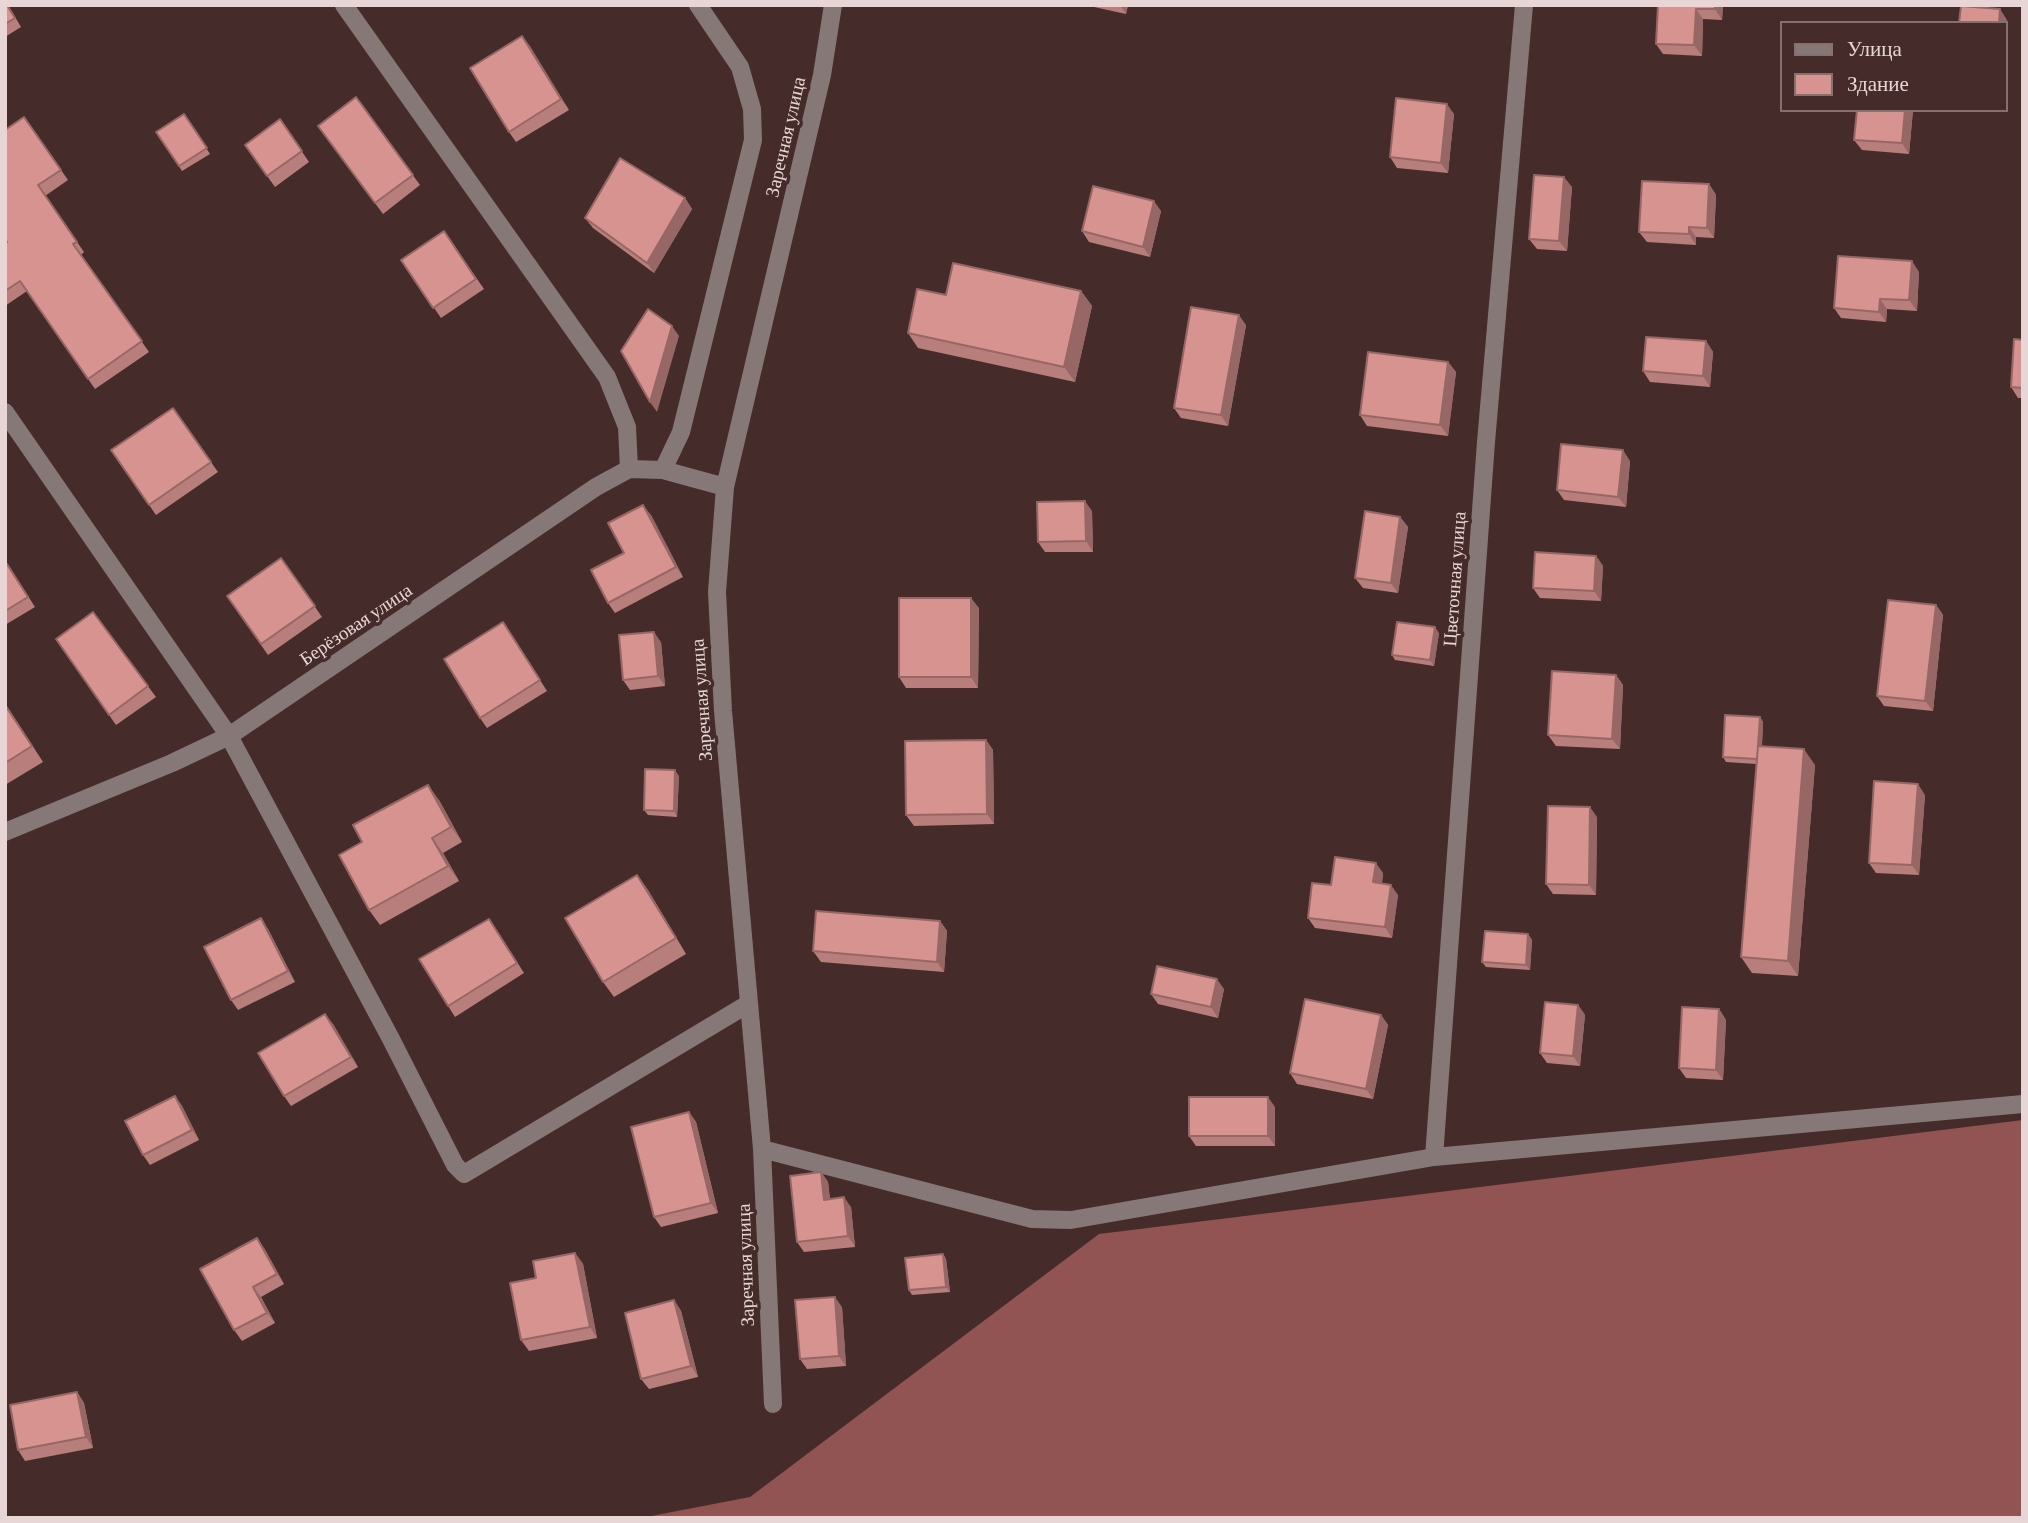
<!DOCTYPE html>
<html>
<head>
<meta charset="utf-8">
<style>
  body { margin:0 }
  #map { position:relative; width:2028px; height:1523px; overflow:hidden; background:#452c2a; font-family:"Crimson Pro",serif }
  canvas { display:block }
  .frame { position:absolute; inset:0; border:7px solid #e7d6d5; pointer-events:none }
  .legend { position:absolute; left:1780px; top:21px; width:228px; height:91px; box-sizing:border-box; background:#452c2a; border:2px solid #86706e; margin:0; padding:9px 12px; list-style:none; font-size:21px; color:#e7d6d5 }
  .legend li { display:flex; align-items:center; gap:14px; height:35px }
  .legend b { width:35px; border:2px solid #86706e }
</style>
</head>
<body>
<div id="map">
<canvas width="2028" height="1523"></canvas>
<div class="frame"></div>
<ul class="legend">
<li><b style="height:9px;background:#857877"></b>Улица</li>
<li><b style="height:19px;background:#d6938f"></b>Здание</li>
</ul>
</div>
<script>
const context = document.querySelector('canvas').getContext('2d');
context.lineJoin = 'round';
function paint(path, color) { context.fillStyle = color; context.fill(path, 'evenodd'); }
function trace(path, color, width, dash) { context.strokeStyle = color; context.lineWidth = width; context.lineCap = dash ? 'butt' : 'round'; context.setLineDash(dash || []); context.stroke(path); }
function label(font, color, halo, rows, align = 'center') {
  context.font = font + ' "Crimson Pro",serif'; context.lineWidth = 7; context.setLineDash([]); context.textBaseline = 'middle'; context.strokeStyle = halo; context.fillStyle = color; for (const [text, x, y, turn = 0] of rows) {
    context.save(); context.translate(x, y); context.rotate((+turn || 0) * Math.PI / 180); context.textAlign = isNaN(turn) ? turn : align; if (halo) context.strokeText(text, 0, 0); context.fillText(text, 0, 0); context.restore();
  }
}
paint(new Path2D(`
  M 2023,1120 L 2023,1518 L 641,1518 L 750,1497 L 1099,1234 Z`), '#915452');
trace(new Path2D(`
  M 344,5 L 607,377 L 627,427 L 629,469
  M 5,412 L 229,736 L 391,1039 L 455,1165 L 464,1174 L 748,1004
  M 663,470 L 681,432 L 753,140 L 752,109 L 740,67 L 698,5
  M 5,832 L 172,763 L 229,736 L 596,487 L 629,469 L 663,470 L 725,487
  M 762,1149 L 1032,1219 L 1071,1220 L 1434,1157 L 2023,1104
  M 1434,1157 L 1486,442 L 1524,5
  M 773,1404 L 762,1149 L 723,711 L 717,592 L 725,487 L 822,75 L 833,5`), '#857877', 18);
paint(new Path2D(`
  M 5,5 L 8,5 L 21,27 L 5,37 Z
  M 1085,5 L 1128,5 L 1126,14 Z
  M 1658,5 L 1723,5 L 1722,20 L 1703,19 L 1702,56 L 1663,54 L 1656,44 Z
  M 522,36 L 569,110 L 516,142 L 509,132 Z
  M 356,97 L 420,185 L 383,214 L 318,126 Z
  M 1913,110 L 1909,154 L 1862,150 L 1854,140 Z
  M 184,114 L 210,154 L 182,171 L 156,132 Z
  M 1454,114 L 1448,173 L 1397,168 L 1390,157 Z
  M 24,117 L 68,180 L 45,196 L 84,252 L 81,255 L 149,352 L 95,389 L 27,291 L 5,306 L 5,244 L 7,242 Z
  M 280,119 L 309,162 L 275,187 L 245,145 Z
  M 1709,184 L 1716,195 L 1714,238 L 1696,237 L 1696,245 L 1647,242 L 1639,232 Z
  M 1572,187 L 1567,251 L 1537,249 L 1529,239 Z
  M 685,198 L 692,209 L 654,273 L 593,228 L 585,218 Z
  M 1161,211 L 1150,257 L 1089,242 L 1082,231 Z
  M 444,231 L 484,289 L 441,318 L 401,260 Z
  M 1919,272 L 1917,311 L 1887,309 L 1886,322 L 1841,318 L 1834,308 Z
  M 1081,291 L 1092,306 L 1075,382 L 918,348 L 908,333 Z
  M 1246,325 L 1228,426 L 1181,418 L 1174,408 Z
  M 2023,340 L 2023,398 L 2018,398 L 2011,387 Z
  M 1706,341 L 1713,352 L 1710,387 L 1650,382 L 1643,371 Z
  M 1448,362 L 1456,372 L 1448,436 L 1367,426 L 1360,415 Z
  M 173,408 L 218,472 L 156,515 L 111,450 Z
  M 1630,461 L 1626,507 L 1564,500 L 1557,490 Z
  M 1092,511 L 1093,552 L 1045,552 L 1038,542 Z
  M 651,515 L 683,577 L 615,613 L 608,603 L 624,553 Z
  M 1400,517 L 1408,527 L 1398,593 L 1363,588 L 1355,578 Z
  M 1596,556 L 1603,566 L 1601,601 L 1540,598 L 1533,588 Z
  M 281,558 L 322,617 L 268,655 L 227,596 Z
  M 5,560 L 35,607 L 5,625 Z
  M 1936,605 L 1943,615 L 1933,711 L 1884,706 L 1877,696 Z
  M 979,608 L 978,688 L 906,688 L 899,677 Z
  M 93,612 L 156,697 L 116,725 L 56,639 Z
  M 503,622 L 547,691 L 487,728 L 480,718 Z
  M 1439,633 L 1434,666 L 1395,660 L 1392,655 Z
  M 661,642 L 665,686 L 630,690 L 623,680 Z
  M 1616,675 L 1623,685 L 1620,749 L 1556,746 L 1548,735 Z
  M 5,703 L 43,762 L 5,785 Z
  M 1760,717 L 1763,722 L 1762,746 L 1815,765 L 1798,976 L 1752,973 L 1741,957 L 1756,764 L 1726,762 L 1723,757 Z
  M 986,740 L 993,750 L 994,824 L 914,826 L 906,815 Z
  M 679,776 L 677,817 L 648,815 L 644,810 Z
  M 1925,795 L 1919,875 L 1876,873 L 1869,863 Z
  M 439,800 L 462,842 L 443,853 L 459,881 L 380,925 L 369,910 Z
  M 1597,817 L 1596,895 L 1553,894 L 1546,884 Z
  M 1383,873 L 1382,883 L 1398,895 L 1392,938 L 1315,928 L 1308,918 L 1331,885 Z
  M 637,875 L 648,890 L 686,954 L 614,997 L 603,982 Z
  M 940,921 L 947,931 L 944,972 L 821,962 L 813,951 Z
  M 268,929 L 295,982 L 238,1010 L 231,1000 Z
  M 496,929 L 524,973 L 455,1017 L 448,1006 Z
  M 1528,934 L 1532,940 L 1530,970 L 1486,967 L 1482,962 Z
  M 1224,989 L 1218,1018 L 1158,1004 L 1151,994 Z
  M 1578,1005 L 1585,1015 L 1580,1066 L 1547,1063 L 1540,1053 Z
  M 1719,1009 L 1726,1020 L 1723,1080 L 1686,1078 L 1679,1068 Z
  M 1381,1015 L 1388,1025 L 1373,1099 L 1297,1084 L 1290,1073 Z
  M 333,1024 L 358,1067 L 291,1106 L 284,1096 Z
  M 175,1096 L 182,1106 L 199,1140 L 150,1165 L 143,1155 Z
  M 1275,1107 L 1275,1146 L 1196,1146 L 1189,1136 Z
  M 689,1112 L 696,1122 L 718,1213 L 661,1227 L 654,1217 Z
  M 821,1172 L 828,1182 L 830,1199 L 851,1207 L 855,1247 L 804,1252 L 797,1242 Z
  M 264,1248 L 284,1284 L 261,1297 L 275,1323 L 242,1341 L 234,1330 Z
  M 575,1253 L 583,1264 L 597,1338 L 529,1351 L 521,1340 L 536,1278 Z
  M 943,1254 L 946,1259 L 950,1292 L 912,1295 L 909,1290 Z
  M 674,1300 L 681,1311 L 698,1377 L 649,1389 L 641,1379 Z
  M 842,1307 L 846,1366 L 807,1369 L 800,1359 Z
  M 77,1392 L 84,1403 L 93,1448 L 25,1461 L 18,1450 Z`), '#b87e7b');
paint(new Path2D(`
  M 1120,5 L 1128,5 L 1126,14 Z
  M 1715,5 L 1723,5 L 1722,20 L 1715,9 Z
  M 1696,9 L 1703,19 L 1702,56 L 1694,45 Z
  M 2000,9 L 2007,20 L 2005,40 L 2005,23 L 1999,23 Z
  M 522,36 L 530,46 L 569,110 L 561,99 Z
  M 1447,104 L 1454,114 L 1448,173 L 1441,163 Z
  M 1905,110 L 1913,110 L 1909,154 L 1902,143 Z
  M 1564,177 L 1572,187 L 1567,251 L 1559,241 Z
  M 1709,184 L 1716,195 L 1714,238 L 1707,228 Z
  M 685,198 L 692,209 L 654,273 L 647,263 Z
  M 1154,201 L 1161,211 L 1150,257 L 1143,247 Z
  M 1689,227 L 1696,237 L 1696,245 L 1689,234 Z
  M 1912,261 L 1919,272 L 1917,311 L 1909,300 Z
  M 1081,291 L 1092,306 L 1075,382 L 1064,367 Z
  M 1880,299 L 1887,309 L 1886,322 L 1879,312 Z
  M 1239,315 L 1246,325 L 1228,426 L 1221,415 Z
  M 672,326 L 679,336 L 657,412 L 650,402 Z
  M 1706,341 L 1713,352 L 1710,387 L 1703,376 Z
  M 1448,362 L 1456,372 L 1448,436 L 1440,425 Z
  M 1623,450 L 1630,461 L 1626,507 L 1618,497 Z
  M 1085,501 L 1092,511 L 1093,552 L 1086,541 Z
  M 643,505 L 651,515 L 683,577 L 676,567 Z
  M 1400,517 L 1408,527 L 1398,593 L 1391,583 Z
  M 1596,556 L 1603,566 L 1601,601 L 1594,591 Z
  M 971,598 L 979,608 L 978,688 L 971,677 Z
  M 1936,605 L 1943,615 L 1933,711 L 1925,701 Z
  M 1435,627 L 1439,633 L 1434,666 L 1430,660 Z
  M 654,632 L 661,642 L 665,686 L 658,676 Z
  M 1616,675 L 1623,685 L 1620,749 L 1612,739 Z
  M 1760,717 L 1763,722 L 1761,764 L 1758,759 Z
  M 986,740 L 993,750 L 994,824 L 987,814 Z
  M 1804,749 L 1815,765 L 1798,976 L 1788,961 Z
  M 675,770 L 679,776 L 677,817 L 674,811 Z
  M 1918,784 L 1925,795 L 1919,875 L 1912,865 Z
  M 428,785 L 439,800 L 462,842 L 451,827 Z
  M 1590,807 L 1597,817 L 1596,895 L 1589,885 Z
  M 432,838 L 443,853 L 459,881 L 448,866 Z
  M 1376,863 L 1383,873 L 1381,892 L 1373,882 Z
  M 637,875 L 648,890 L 686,954 L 676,938 Z
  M 1391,885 L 1398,895 L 1392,938 L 1385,927 Z
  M 261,918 L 268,929 L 295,982 L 288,971 Z
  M 940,921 L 947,931 L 944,972 L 937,962 Z
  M 1528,934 L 1532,940 L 1530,970 L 1526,965 Z
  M 1217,979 L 1224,989 L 1218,1018 L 1211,1007 Z
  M 1578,1005 L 1585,1015 L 1580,1066 L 1573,1056 Z
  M 1719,1009 L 1726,1020 L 1723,1080 L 1716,1070 Z
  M 325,1014 L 333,1024 L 358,1067 L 351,1057 Z
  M 1381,1015 L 1388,1025 L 1373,1099 L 1366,1089 Z
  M 175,1096 L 182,1106 L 199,1140 L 192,1130 Z
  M 1268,1097 L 1275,1107 L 1275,1146 L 1268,1136 Z
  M 689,1112 L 696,1122 L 718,1213 L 711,1203 Z
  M 821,1172 L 828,1182 L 831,1210 L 824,1200 Z
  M 844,1197 L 851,1207 L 855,1247 L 848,1236 Z
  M 257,1238 L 264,1248 L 284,1284 L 277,1274 Z
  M 575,1253 L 583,1264 L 597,1338 L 590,1327 Z
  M 943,1254 L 946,1259 L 950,1292 L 946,1287 Z
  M 253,1287 L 261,1297 L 275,1323 L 267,1313 Z
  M 835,1297 L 842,1307 L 846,1366 L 839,1356 Z
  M 674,1300 L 681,1311 L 698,1377 L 691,1366 Z
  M 77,1392 L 84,1403 L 93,1448 L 86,1437 Z`), '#966764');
const building = new Path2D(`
  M 5,5 L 7,5 L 15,18 L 5,24 Z
  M 1658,5 L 1715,5 L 1715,9 L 1696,9 L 1694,45 L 1656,44 Z
  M 1961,6 L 2000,9 L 1999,23 L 1959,23 Z
  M 522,36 L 561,99 L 509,132 L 470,68 Z
  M 356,97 L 413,175 L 375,203 L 318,126 Z
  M 1396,98 L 1447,104 L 1441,163 L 1390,157 Z
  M 1857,110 L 1905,110 L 1902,143 L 1854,140 Z
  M 184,114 L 207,148 L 179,166 L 156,132 Z
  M 24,117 L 61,170 L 38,185 L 77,242 L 73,244 L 142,341 L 88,379 L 20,281 L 5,291 L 5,244 L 7,242 L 5,239 L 5,130 Z
  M 280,119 L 302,151 L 267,176 L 245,145 Z
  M 620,158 L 685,198 L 647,263 L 585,218 Z
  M 1534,175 L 1564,177 L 1559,241 L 1529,239 Z
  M 1642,181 L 1709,184 L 1707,228 L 1689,227 L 1689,234 L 1639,232 Z
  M 1093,186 L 1154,201 L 1143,247 L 1082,231 Z
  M 444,231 L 476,279 L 433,308 L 401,260 Z
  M 1838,256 L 1912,261 L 1909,300 L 1880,299 L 1879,312 L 1834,308 Z
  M 953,263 L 1081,291 L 1064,367 L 908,333 L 917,289 L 946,295 Z
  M 1191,307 L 1239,315 L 1221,415 L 1174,408 Z
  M 648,309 L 672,326 L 650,402 L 621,351 Z
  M 1646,337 L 1706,341 L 1703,376 L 1643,371 Z
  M 2014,339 L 2023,340 L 2023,388 L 2011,387 Z
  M 1368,352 L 1448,362 L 1440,425 L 1360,415 Z
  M 173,408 L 211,462 L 149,505 L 111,450 Z
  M 1561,444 L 1623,450 L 1618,497 L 1557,490 Z
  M 1085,501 L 1086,541 L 1038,542 L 1037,502 Z
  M 643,505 L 676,567 L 608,603 L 591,570 L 624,553 L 608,523 Z
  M 1365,511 L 1400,517 L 1391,583 L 1355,578 Z
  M 1535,552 L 1596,556 L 1594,591 L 1533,588 Z
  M 281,558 L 315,606 L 261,644 L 227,596 Z
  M 5,561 L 28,597 L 5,611 Z
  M 899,598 L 971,598 L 971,677 L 899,677 Z
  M 1888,600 L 1936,605 L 1925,701 L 1877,696 Z
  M 93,612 L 148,686 L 109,715 L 56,639 Z
  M 503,622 L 540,680 L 480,718 L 444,659 Z
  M 1397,622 L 1435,627 L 1430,660 L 1392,655 Z
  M 654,632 L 658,676 L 623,680 L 619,635 Z
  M 1552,671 L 1616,675 L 1612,739 L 1548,735 Z
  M 5,705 L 32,746 L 5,763 Z
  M 1725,715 L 1760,717 L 1757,759 L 1723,757 Z
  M 986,740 L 987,814 L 906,815 L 905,741 Z
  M 1758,746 L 1804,749 L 1788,961 L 1741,957 Z
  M 645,769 L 675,770 L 674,811 L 644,810 Z
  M 1874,781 L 1918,784 L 1912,865 L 1869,863 Z
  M 428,785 L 451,827 L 432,838 L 448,866 L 369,910 L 339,855 L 362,842 L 353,825 Z
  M 1548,806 L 1590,807 L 1589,885 L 1546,884 Z
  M 1335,857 L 1376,863 L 1373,882 L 1391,885 L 1385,927 L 1308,918 L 1312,883 L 1331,885 Z
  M 637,875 L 676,938 L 603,982 L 565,918 Z
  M 816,911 L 940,921 L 937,962 L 813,951 Z
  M 261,918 L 288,971 L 231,1000 L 204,947 Z
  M 489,919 L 517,963 L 448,1006 L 419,959 Z
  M 1485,931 L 1528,934 L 1526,965 L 1482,962 Z
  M 1157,966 L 1217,979 L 1211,1007 L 1151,994 Z
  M 1305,999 L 1381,1015 L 1366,1089 L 1290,1073 Z
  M 1545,1002 L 1578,1005 L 1573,1056 L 1540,1053 Z
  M 1682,1007 L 1719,1009 L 1716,1070 L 1679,1068 Z
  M 325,1014 L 351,1057 L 284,1096 L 258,1053 Z
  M 175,1096 L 192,1130 L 143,1155 L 125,1121 Z
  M 1189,1097 L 1268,1097 L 1268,1136 L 1189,1136 Z
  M 689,1112 L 711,1203 L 654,1217 L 631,1127 Z
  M 821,1172 L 824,1200 L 844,1197 L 848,1236 L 797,1242 L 790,1176 Z
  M 257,1238 L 277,1274 L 253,1287 L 267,1313 L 234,1330 L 200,1269 Z
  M 575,1253 L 590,1327 L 521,1340 L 510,1283 L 536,1278 L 533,1261 Z
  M 943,1254 L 946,1287 L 909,1290 L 905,1258 Z
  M 835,1297 L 839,1356 L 800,1359 L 795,1300 Z
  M 674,1300 L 691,1366 L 641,1379 L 625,1313 Z
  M 77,1392 L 86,1437 L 18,1450 L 10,1405 Z`);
paint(building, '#d6938f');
trace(building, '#966764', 2);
label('19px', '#e7d6d5', '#452c2a', [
  ["Заречная улица",786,137,-77],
  ["Цветочная улица",1455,579,-86],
  ["Берёзовая улица",356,625,-34],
  ["Заречная улица",702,700,-94],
  ["Заречная улица",746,1265,-92]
]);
</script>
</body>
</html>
